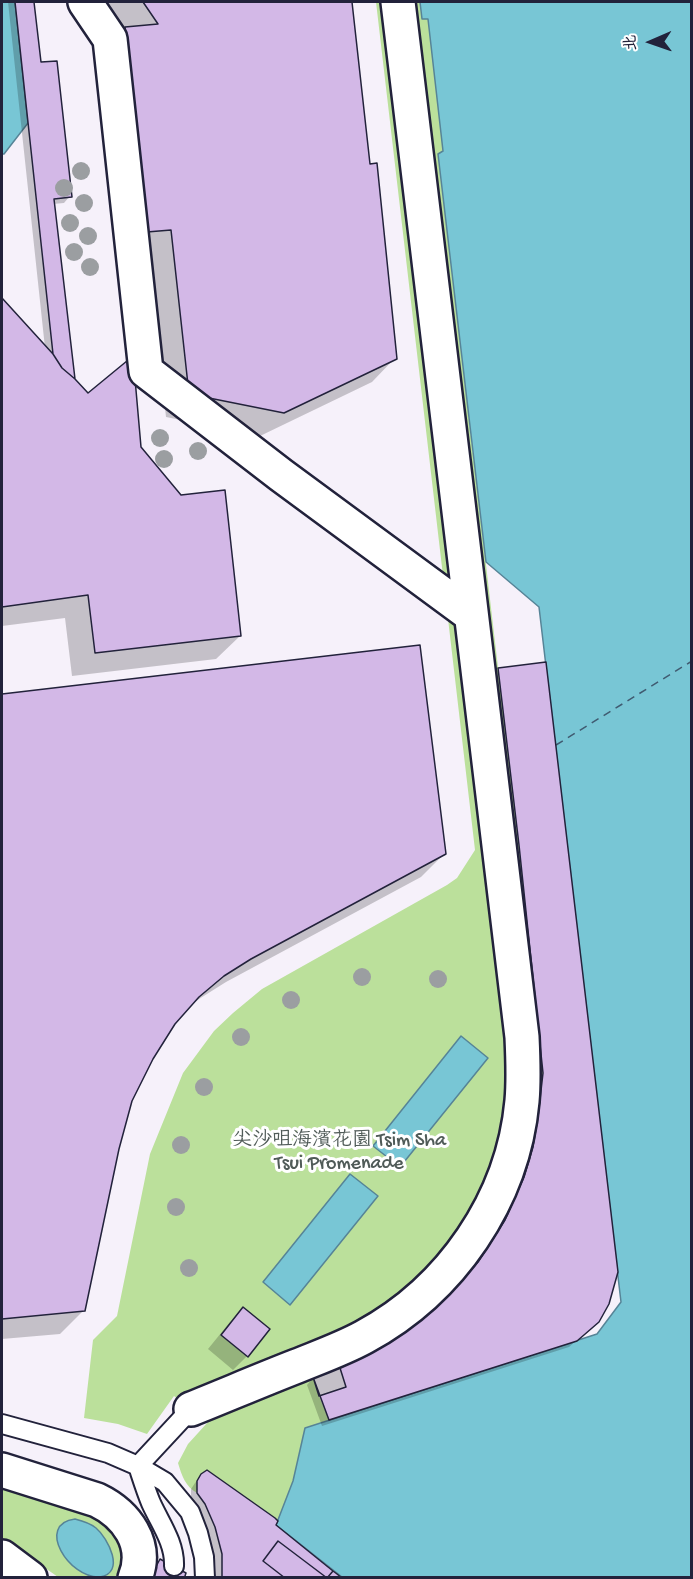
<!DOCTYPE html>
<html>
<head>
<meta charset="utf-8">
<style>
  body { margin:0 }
  #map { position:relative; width:693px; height:1579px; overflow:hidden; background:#f6f1fa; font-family:"Gochi Hand","LXGW WenKai TC",sans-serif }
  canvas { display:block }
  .frame { position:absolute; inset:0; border:3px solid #22223b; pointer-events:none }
  .north { position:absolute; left:621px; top:12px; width:60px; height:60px; -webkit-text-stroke:4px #fff; paint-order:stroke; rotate:268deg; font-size:16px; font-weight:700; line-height:24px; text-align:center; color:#22223b }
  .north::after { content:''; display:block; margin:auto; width:21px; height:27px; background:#22223b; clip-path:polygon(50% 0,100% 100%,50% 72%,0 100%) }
</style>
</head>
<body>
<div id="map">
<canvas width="693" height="1579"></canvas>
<div class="frame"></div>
<div class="north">北</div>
</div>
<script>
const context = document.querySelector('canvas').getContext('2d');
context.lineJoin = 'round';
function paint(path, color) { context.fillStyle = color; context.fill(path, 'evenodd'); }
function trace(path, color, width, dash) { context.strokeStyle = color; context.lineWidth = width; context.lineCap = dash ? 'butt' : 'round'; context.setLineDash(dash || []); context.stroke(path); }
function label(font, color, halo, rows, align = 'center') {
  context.font = font + ' "Gochi Hand","LXGW WenKai TC",sans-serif'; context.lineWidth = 6; context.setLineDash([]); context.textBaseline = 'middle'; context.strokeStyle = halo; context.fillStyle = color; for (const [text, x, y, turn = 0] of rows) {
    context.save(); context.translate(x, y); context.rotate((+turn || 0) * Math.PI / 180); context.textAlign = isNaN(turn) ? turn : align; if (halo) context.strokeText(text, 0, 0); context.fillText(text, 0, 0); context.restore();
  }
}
paint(new Path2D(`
  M 376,2 L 420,2 L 428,18 L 444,152 L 438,155 C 463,365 487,576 512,786 C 519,846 526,906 532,966 C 534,990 537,1014 539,1039 C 541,1050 543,1061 543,1072 C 543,1094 538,1123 534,1145 C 510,1255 417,1342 313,1377 L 319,1396 L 329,1420 L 305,1428 L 293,1481 L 278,1521 L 207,1470 L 201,1474 L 197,1493 C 185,1486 182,1476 178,1463 L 188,1444 L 208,1422 L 174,1396 L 147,1434 L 118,1424 L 84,1418 L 93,1340 L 117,1316 L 150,1154 L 183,1073 L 214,1031 L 233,1013 L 262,989 L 447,885 L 457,878 L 475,850 Z
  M 2,1489 L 89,1513 L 118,1534 L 125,1560 L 120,1577 L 58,1577 L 2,1538 Z`), '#bbe09b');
const water = new Path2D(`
  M 2,2 L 15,2 L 28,123 L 4,154 L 2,154 Z
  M 420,2 L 691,2 L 691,1577 L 342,1577 L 276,1525 L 293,1481 L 305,1428 L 597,1334 L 621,1302 L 539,607 L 486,562 L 438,154 L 443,151 L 428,19 L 422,19 Z
  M 461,1036 L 488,1058 L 400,1167 L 373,1146 Z
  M 350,1174 L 378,1196 L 290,1305 L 263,1282 Z
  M 75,1519 C 83,1521 90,1523 96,1528 C 108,1538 126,1573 100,1577 C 69,1579 35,1524 75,1519 Z`);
paint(water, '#78c6d5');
trace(water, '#568497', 1.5);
paint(new Path2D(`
  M 8,2 L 32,2 L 40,63 L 70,196 L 64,203 L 53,204 L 74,380 L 140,448 L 240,636 L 216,659 L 72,676 L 65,618 L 2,626 L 2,300 L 45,348 Z
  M 105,2 L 351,2 L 368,166 L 395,358 L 372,382 L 260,436 L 166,417 L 148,252 Z
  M 419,647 L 445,853 L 421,877 L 226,982 L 199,999 L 185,1010 L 174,1023 L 151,1058 L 131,1101 L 117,1149 L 84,1310 L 60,1334 L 2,1339 L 2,695 Z
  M 499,669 L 590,1328 L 569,1347 L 322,1426 L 307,1385 L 313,1378 L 341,1369 L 419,1323 L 444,1299 L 471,1270 L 499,1228 L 518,1185 L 492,676 Z
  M 244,1309 L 268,1329 L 247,1356 L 233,1370 L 208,1349 L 230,1322 Z
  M 202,1475 L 274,1526 L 339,1578 L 216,1578 L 215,1561 L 209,1534 L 199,1511 L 191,1500 L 191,1489 L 195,1483 Z`), '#0003');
trace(new Path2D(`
  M 556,745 L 692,661`), '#405b71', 1.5, [8, 6]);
const building = new Path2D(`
  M 15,2 L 34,2 L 41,62 L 57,61 L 72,197 L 54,199 L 75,379 L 62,368 L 53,354 Z
  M 143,2 L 352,2 L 370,164 L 377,163 L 397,359 L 284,413 L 189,394 L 171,230 L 147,232 L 125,27 L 158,24 Z
  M 2,298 L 53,354 L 62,368 L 75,379 L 88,393 L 133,356 L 141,447 L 181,495 L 225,490 L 241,636 L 95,653 L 88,595 L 2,607 Z
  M 420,645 L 446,854 L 251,959 L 224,976 L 199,997 L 175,1024 L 153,1059 L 132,1101 L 119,1149 L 85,1311 L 2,1319 L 2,694 Z
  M 546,662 L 618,1272 L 609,1304 L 599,1322 L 577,1341 L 329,1420 L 313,1377 L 340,1368 L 381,1345 L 418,1322 L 447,1295 L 478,1262 L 505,1220 L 524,1177 L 533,1147 L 538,1117 L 543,1073 L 519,845 L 498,668 Z
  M 243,1307 L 270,1329 L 248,1357 L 221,1335 Z
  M 340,1368 L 346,1387 L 319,1396 L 313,1377 Z
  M 207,1470 L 275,1518 L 278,1521 L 276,1525 L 333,1571 L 327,1578 L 278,1541 L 263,1561 L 285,1578 L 222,1578 L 222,1554 L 215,1527 L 205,1504 L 197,1493 L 197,1481 L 201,1474 Z
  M 278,1541 L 327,1578 L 285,1578 L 263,1561 Z
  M 160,1559 L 186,1573 L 185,1576 L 186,1578 L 150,1578 Z
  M 333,1571 L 337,1574 L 342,1578 L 327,1578 Z`);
paint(building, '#d3b8e7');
trace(building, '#22223b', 1.5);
const lane = new Path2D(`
  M 2,1424 L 108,1453 L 138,1466 L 165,1482 L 190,1512 L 198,1533 L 204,1557 L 205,1578
  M 138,1466 C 142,1478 146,1491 151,1503 C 160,1523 175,1543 174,1566
  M 138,1466 L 191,1409`);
const street = new Path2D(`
  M 85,2 L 110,39 L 146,371 L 281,475 L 471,615
  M 191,1409 C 226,1395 261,1380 297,1366 C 319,1357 342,1349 364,1337 C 451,1290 513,1200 522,1101 C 524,1079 523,1058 522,1037 L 398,2`);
const secondary = new Path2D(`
  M 2,1470 L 97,1500 C 126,1514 149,1544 135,1578
  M 2,1557 L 30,1578`);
trace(lane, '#22223b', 22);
trace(street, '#22223b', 38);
trace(secondary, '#22223b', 38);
trace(lane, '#fff', 18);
trace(street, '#fff', 33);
trace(secondary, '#fff', 33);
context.fillStyle = '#9b9ea1';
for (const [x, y] of [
  [81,171],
  [64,188],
  [84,203],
  [70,223],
  [88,236],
  [74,252],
  [90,267],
  [160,438],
  [198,451],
  [164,459],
  [362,977],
  [438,979],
  [291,1000],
  [241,1037],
  [204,1087],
  [181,1145],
  [176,1207],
  [189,1268]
]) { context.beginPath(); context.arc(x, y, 9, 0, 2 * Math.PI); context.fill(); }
label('20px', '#505b58', '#fff', [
  ["尖沙咀海濱花園 Tsim Sha",339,1142],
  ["Tsui Promenade",339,1165]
]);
</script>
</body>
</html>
